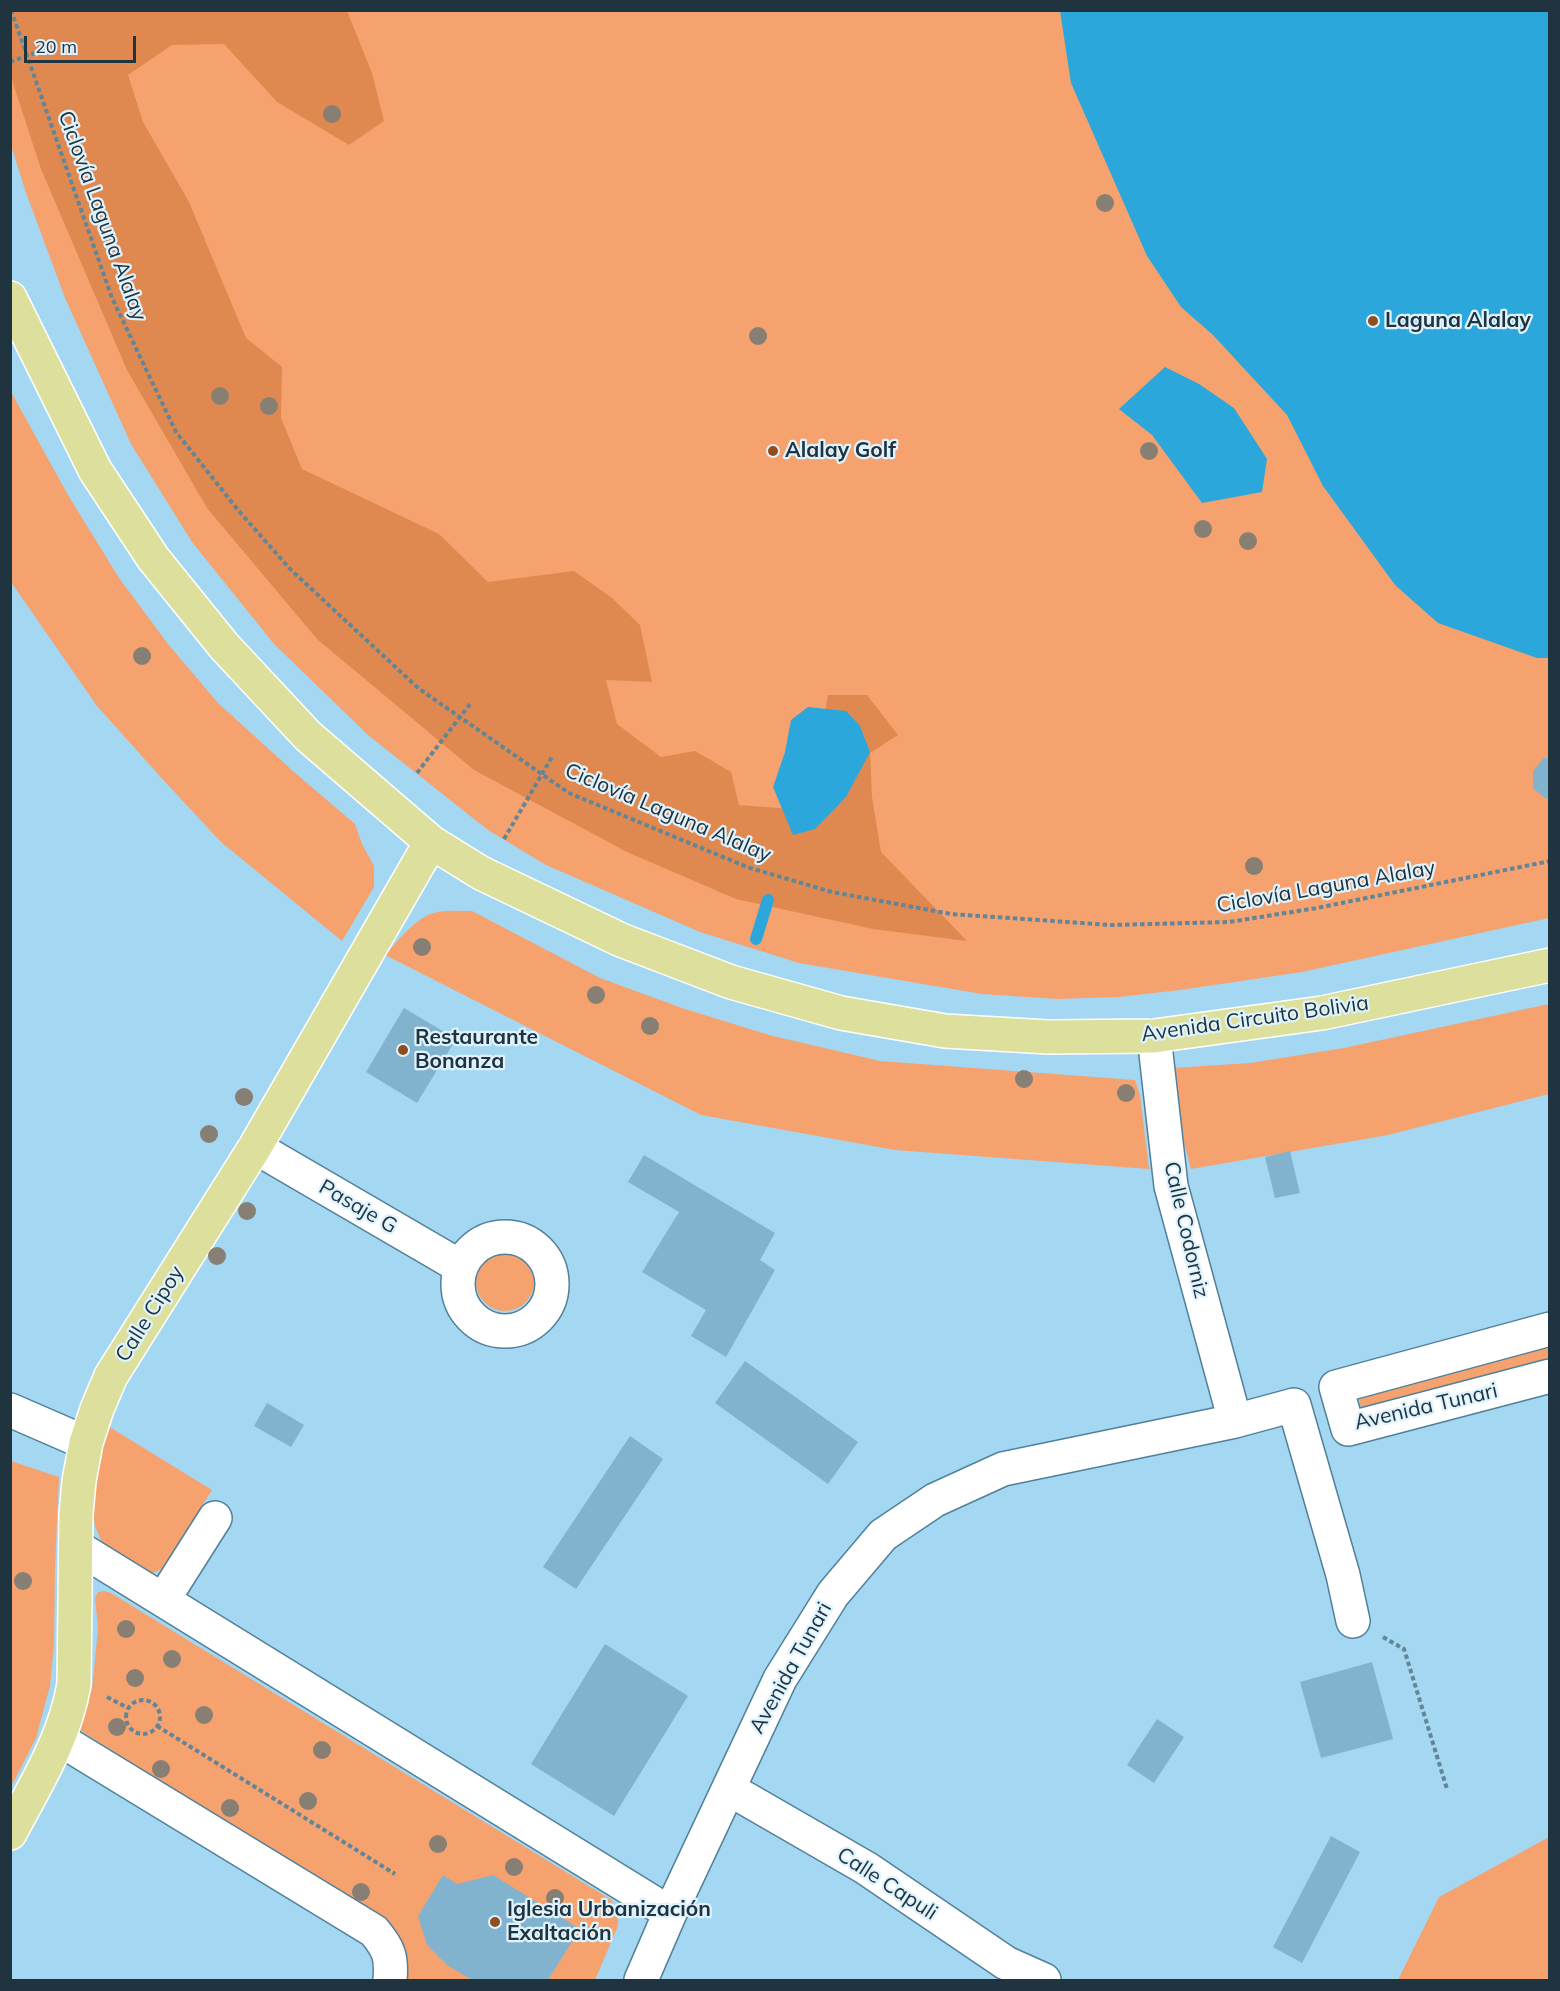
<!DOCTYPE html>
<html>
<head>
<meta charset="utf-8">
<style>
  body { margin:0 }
  #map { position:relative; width:1560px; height:1991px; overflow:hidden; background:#a4d7f2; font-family:Mulish,sans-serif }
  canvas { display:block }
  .frame { position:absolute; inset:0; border:12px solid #20343f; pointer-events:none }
  .scale { position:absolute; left:24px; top:36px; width:112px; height:27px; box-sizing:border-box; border:3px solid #20343f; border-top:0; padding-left:8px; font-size:18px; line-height:21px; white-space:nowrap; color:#20343f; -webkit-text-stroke:4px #dff3fe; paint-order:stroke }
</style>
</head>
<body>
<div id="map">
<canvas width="1560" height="1991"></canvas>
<div class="frame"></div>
<div class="scale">20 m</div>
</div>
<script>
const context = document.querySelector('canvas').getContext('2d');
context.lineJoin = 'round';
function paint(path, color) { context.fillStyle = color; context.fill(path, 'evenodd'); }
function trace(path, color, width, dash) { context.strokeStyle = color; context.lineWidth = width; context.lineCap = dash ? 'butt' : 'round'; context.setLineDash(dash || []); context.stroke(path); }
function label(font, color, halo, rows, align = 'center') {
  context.font = font + ' Mulish,sans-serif'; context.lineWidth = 4.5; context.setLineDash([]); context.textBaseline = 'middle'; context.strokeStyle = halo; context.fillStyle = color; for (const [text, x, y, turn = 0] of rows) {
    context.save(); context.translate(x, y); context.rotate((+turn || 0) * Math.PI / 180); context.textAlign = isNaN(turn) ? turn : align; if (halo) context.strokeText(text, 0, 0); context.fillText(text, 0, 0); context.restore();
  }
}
paint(new Path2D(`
  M 10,11 L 1549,11 L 1549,918 L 1302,972 L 1180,990 L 1119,997 L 1057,999 L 982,994 L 799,963 L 700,932 L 546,865 L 488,830 L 368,735 L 274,644 L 192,542 L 131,444 L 65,298 L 25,190 L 11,145 Z
  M 10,390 L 68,495 L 119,578 L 168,644 L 218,703 L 294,772 L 355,824 L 362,844 L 374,866 L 374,887 L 342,941 L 221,842 L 166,783 L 97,706 L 11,582 Z
  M 472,911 L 600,978 L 682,1008 L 769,1035 L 880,1061 L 1135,1080 L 1140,1095 L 1149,1169 L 895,1150 L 701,1115 L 385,955 C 397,942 410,925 426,916 C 438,909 458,911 472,911 Z
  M 1549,1004 L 1549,1094 L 1388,1135 L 1191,1169 L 1177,1116 L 1173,1068 L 1250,1063 L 1344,1048 Z
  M476 1282a29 29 0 1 1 58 0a29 29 0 1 1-58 0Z
  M 1549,1344 L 1549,1358 L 1361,1408 L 1358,1394 Z
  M 108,1426 L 212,1490 L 162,1569 L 153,1573 L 142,1573 L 111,1556 L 102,1543 L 95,1526 L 91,1495 L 92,1469 Z
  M 11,1461 L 59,1477 L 55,1567 L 54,1643 L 50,1686 L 36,1738 L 11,1787 Z
  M 104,1591 L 111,1593 L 610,1899 C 617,1908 619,1914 618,1926 L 595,1980 L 404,1980 C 409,1950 403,1941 380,1921 L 78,1729 L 92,1689 L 98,1629 L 95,1598 L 98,1592 Z
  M 1549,1837 L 1549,1980 L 1398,1980 L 1439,1897 Z`), '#f6a26f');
paint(new Path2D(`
  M 10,11 L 347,11 L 372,73 L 384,121 L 349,145 L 277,102 L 224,44 L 172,45 L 128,75 L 143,122 L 189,202 L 246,338 L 282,367 L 281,418 L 302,469 L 439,534 L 488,582 L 574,571 L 612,598 L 640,625 L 652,682 L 606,680 L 617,724 L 661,757 L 695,751 L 731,772 L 739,805 L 792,809 L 818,754 L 828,695 L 867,695 L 898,735 L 870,753 L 872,797 L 881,852 L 967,941 L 873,929 L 736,899 L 627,852 L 474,770 L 317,639 L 207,508 L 127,370 L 41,169 L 11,77 Z`), '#df8951');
paint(new Path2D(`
  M 1060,11 L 1549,11 L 1549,658 L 1537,658 L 1438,623 L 1395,585 L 1323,486 L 1287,415 L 1213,335 L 1181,307 L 1147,256 L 1071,83 Z
  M 1165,367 L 1199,384 L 1234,408 L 1267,459 L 1262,492 L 1202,503 L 1152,435 L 1119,409 Z
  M 808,707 L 846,711 L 860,726 L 870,752 L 846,797 L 815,829 L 793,835 L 773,787 L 785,752 L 791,720 Z`), '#2ca7db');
trace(new Path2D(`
  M 756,939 L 768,900`), '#2ca7db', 12);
paint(new Path2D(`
  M 1544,758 L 1550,758 L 1550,799 L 1546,799 L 1533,788 L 1533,771 Z
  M 404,1008 L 456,1039 L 417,1103 L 366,1072 Z
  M 1290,1151 L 1300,1193 L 1275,1198 L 1265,1157 Z
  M 644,1155 L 775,1233 L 760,1260 L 775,1270 L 726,1357 L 691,1336 L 706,1310 L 642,1272 L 679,1212 L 628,1182 Z
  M 745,1361 L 858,1442 L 828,1484 L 715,1403 Z
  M 267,1403 L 304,1425 L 291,1447 L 254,1426 Z
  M 630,1436 L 663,1459 L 576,1589 L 543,1567 Z
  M 605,1644 L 688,1696 L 614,1816 L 531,1764 Z
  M 1372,1662 L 1393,1739 L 1321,1758 L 1300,1682 Z
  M 1157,1719 L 1184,1737 L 1154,1783 L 1127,1765 Z
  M 1331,1836 L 1360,1852 L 1302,1963 L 1273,1947 Z
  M 443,1875 L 457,1884 L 493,1875 L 580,1929 L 548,1980 L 472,1980 L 447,1965 L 427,1945 L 418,1916 Z`), '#81b3ce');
const minor = new Path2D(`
  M 1154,1036 L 1171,1186 L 1235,1421
  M 255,1147 L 461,1267
  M458 1284a47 47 0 1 1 94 0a47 47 0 1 1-94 0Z
  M 1550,1329 L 1336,1387 L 1348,1429 L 1550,1376
  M 10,1410 L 86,1443
  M 77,1547 L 670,1913
  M 163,1600 L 215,1518
  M 59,1739 L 374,1931 C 389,1949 392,1957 390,1980
  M 729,1789 L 866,1868 L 1006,1963 L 1044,1980
  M 641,1980 L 670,1913 L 780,1679 L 833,1594 L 883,1535 L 935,1500 L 1003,1469 L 1235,1421 L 1294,1405 L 1343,1575 L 1353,1621`);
const major = new Path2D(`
  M 10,298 L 95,470 L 153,558 L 224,646 L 308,736 L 431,842 L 481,873 L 621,940 L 731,982 L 841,1013 L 945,1031 L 1048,1037 L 1154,1036 L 1322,1013 L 1550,965
  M 10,1833 C 36,1784 65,1738 74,1684 L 76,1514 L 79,1481 L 86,1443 L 97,1409 L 111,1376 L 255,1147 L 431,842`);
trace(minor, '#51819a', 36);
trace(major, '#fff', 36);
trace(new Path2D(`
  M 11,10 L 112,298 L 176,432 L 238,510 L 290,569 L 418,688 L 569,793 L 747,867 L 832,892 L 951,914 L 1111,925 L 1229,922 L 1317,908 L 1550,861
  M 10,62 L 51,47
  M 417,773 L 470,704
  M 504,839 L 552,757
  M 1383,1637 L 1404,1649 L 1447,1789
  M 107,1697 L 128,1708
  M126 1717a17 17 0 1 1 34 0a17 17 0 1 1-34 0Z
  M 157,1726 L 395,1874`), '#628598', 4, [4.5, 3]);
trace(minor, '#fff', 33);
trace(major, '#dce09c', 33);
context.fillStyle = '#877f74';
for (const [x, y] of [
  [332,114],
  [1105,203],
  [758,336],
  [220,396],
  [269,406],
  [1149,451],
  [1203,529],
  [1248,541],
  [142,656],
  [1254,866],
  [422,947],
  [596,995],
  [650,1026],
  [1024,1079],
  [1126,1093],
  [244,1097],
  [209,1134],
  [247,1211],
  [217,1256],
  [23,1581],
  [126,1629],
  [172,1659],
  [135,1678],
  [204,1715],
  [117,1727],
  [322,1750],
  [161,1769],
  [308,1801],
  [230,1808],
  [438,1844],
  [514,1867],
  [361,1892],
  [555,1898]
]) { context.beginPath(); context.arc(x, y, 9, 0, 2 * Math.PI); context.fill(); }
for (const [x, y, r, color] of [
  [1373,321,6,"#904d1e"],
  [773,451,6,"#904d1e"],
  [403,1050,6,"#904d1e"],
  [495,1922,6,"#904d1e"]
]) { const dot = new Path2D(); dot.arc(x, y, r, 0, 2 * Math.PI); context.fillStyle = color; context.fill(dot); trace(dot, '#dff3fe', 2); }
label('21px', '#20343f', '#dff3fe', [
  ["Ciclovía Laguna Alalay",102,216,70],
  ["Ciclovía Laguna Alalay",668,813,23],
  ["Ciclovía Laguna Alalay",1326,887,-10],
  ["Avenida Circuito Bolivia",1255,1019,-8],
  ["Pasaje G",358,1207,30],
  ["Calle Codorniz",1186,1230,77],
  ["Calle Cipoy",150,1314,-58],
  ["Avenida Tunari",1426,1407,-13],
  ["Avenida Tunari",791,1668,-61],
  ["Calle Capuli",887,1884,33]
]);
label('bold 21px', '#20343f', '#dff3fe', [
  ["Laguna Alalay",1385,321],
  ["Alalay Golf",785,451],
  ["Restaurante",415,1038],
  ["Bonanza",415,1062],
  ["Iglesia Urbanización",507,1910],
  ["Exaltación",507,1934]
], 'left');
</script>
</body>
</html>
